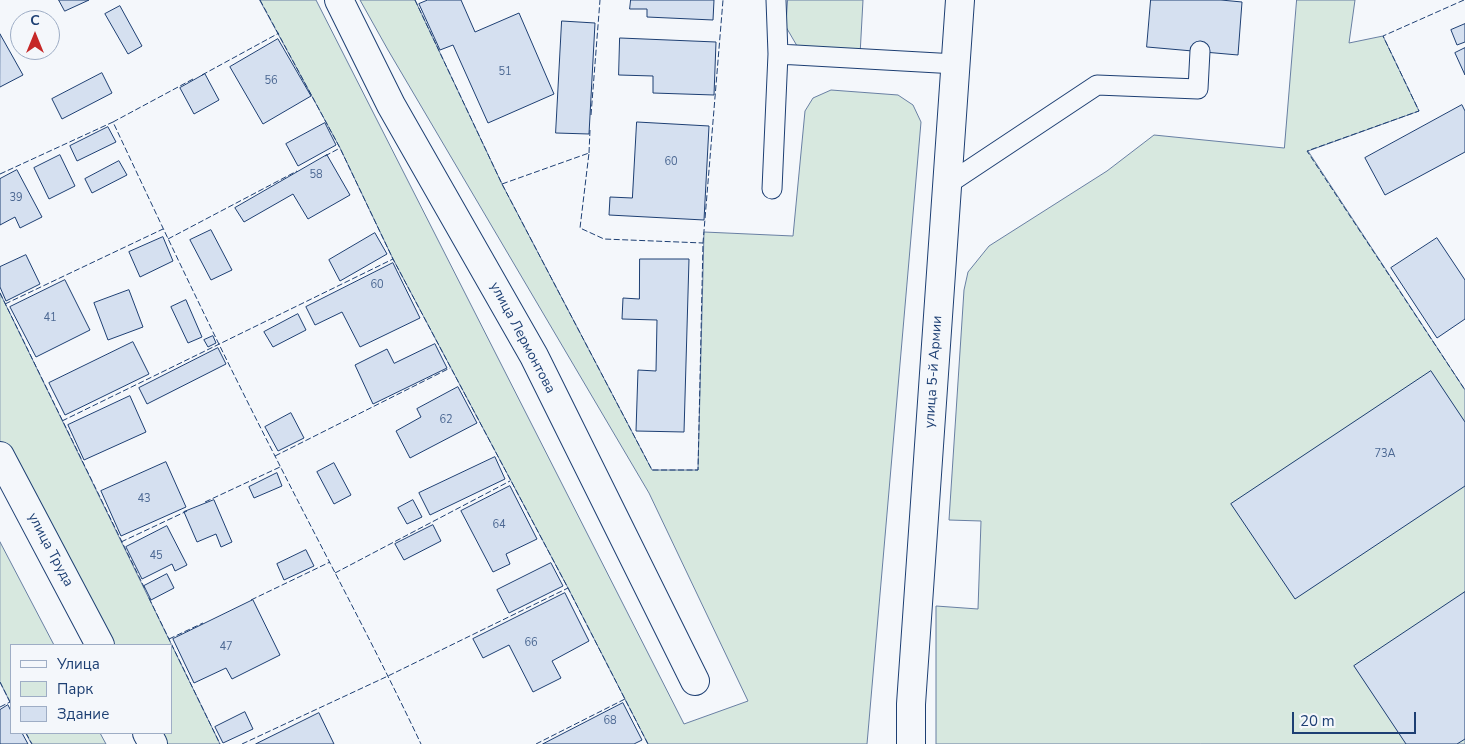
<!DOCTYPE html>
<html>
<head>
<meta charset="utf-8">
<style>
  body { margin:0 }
  #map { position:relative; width:1465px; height:744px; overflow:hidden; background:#f4f7fb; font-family:"Nunito Sans",sans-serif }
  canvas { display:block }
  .legend { position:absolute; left:10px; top:644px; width:162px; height:90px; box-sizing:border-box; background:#f4f7fb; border:1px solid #9eadc5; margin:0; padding:6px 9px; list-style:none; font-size:15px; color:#1d3f73 }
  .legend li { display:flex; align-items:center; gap:10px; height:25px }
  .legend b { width:25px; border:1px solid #9eadc5 }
  .north { position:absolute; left:10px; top:10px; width:50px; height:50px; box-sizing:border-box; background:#f4f7fb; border:1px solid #9eadc5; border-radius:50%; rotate:0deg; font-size:14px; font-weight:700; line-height:20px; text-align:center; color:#1d3f73 }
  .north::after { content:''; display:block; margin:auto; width:18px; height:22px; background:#c62828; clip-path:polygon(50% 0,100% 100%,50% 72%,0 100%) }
  .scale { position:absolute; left:1292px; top:712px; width:124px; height:22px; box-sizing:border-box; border:2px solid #1d3f73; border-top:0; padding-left:6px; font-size:15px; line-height:18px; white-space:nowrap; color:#1d3f73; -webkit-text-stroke:4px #f4f7fb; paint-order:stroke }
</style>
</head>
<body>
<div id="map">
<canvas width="1465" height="744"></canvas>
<ul class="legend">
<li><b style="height:6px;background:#f4f7fb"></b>Улица</li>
<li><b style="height:14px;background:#d7e8df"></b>Парк</li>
<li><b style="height:14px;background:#d5e0f0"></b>Здание</li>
</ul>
<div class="north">С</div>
<div class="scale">20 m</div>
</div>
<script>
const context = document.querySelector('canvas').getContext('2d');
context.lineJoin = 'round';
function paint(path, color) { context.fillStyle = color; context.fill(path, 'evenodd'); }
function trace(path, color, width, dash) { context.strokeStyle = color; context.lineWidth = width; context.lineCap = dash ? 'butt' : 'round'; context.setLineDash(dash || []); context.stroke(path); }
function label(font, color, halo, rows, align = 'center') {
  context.font = font + ' "Nunito Sans",sans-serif'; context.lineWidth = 4; context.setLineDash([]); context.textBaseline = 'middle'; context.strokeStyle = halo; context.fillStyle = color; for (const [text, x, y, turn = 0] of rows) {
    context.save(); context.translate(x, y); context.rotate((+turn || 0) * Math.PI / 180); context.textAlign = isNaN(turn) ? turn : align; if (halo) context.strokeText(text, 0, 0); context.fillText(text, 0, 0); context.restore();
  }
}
const green = new Path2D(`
  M 260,0 L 316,0 L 684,724 L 748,701 L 649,493 L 388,50 L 360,0 L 415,0 L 502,184 L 652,470 L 698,470 L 704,232 L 793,236 L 805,111 L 813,98 L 831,90 L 898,95 L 913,105 L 921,122 L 867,744 L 648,744 L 568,588 L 393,259 L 340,148 Z
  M 788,0 L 863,0 L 860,55 L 800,51 L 786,27 Z
  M 1297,0 L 1355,0 L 1349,43 L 1383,36 L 1419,111 L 1308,151 L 1465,390 L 1465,744 L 936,744 L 936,606 L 978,609 L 981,521 L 949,520 L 964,290 L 968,272 L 989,246 L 1107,171 L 1154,135 L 1284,148 Z
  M 0,293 L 220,744 L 143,744 L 137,733 L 171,733 L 171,645 L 90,645 L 0,474 Z
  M 0,542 L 54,645 L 11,645 L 11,704 L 0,682 Z
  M 26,733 L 100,733 L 106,744 L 32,744 Z`);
paint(green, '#d7e8df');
trace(green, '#687fa3', 1);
const building = new Path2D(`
  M 59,0 L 89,0 L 65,11 Z
  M 428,0 L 461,0 L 475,32 L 519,13 L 554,94 L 488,123 L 453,45 L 440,50 L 419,4 Z
  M 631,0 L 714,0 L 713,20 L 647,17 L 647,9 L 630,9 Z
  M 1151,0 L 1221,0 L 1242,2 L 1238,55 L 1147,47 Z
  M 120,6 L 142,46 L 128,54 L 105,14 Z
  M 562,21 L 595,23 L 589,134 L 556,133 Z
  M 1465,24 L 1465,42 L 1457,45 L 1451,30 Z
  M 0,34 L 23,75 L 0,87 Z
  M 620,38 L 716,42 L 714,95 L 653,93 L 653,76 L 619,75 Z
  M 278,39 L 311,96 L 263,124 L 230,67 Z
  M 1465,48 L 1465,75 L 1455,53 Z
  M 102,73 L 112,93 L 62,119 L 52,99 Z
  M 205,74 L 219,100 L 194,114 L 180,88 Z
  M 1462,105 L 1465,111 L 1465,152 L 1385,195 L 1365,158 Z
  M 637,122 L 709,126 L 704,220 L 609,215 L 610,197 L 632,198 Z
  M 325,123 L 336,145 L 298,166 L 286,144 Z
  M 108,127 L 116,142 L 77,161 L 70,146 Z
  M 60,155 L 75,186 L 49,199 L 34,168 Z
  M 327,155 L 350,195 L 308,219 L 293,194 L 244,222 L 235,208 Z
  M 119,161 L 127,175 L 92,193 L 85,179 Z
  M 17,170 L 42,217 L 20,228 L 15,217 L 0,225 L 0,179 Z
  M 211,230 L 232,270 L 211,280 L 190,240 Z
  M 375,233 L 387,254 L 340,281 L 329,260 Z
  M 163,237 L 173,261 L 140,277 L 129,252 Z
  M 1437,238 L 1465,280 L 1465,319 L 1437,338 L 1391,268 Z
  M 26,255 L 40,284 L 6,301 L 0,287 L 0,267 Z
  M 640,259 L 689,259 L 684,432 L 636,431 L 638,370 L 656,371 L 657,320 L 622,319 L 623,298 L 639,299 Z
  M 393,263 L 420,318 L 360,347 L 342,312 L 315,325 L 306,307 Z
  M 65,280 L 90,330 L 36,357 L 10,307 Z
  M 129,290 L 143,327 L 108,340 L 94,303 Z
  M 186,300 L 202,337 L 188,343 L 171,307 Z
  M 298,314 L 306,330 L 273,347 L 264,332 Z
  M 213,336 L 216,343 L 208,347 L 204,340 Z
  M 133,342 L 149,374 L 65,415 L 49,383 Z
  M 435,344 L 447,368 L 373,404 L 355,365 L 387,349 L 394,363 Z
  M 218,348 L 226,364 L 147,404 L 139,388 Z
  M 1431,371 L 1465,422 L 1465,486 L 1295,599 L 1231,504 Z
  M 458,387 L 477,423 L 410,458 L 396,431 L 421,417 L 417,409 Z
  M 130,396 L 146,432 L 84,460 L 68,425 Z
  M 291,413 L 304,438 L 278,451 L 265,427 Z
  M 495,457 L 505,479 L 430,515 L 419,493 Z
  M 166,462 L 186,507 L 121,536 L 101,491 Z
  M 334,463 L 351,495 L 334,504 L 317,472 Z
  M 277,473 L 282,486 L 254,498 L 249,487 Z
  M 510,486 L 537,539 L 506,554 L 510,564 L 493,572 L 461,511 Z
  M 214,500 L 232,542 L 221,547 L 216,534 L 197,542 L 184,512 Z
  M 413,500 L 422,517 L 407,524 L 398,508 Z
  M 433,525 L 441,541 L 404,560 L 395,544 Z
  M 167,526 L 187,565 L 175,571 L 172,564 L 142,579 L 126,547 Z
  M 306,550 L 314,566 L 284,580 L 277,564 Z
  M 551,563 L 563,586 L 509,613 L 497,590 Z
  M 167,574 L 174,588 L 151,600 L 144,586 Z
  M 1465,592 L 1465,739 L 1457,744 L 1406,744 L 1354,666 Z
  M 565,593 L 589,641 L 552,661 L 561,678 L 533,692 L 509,645 L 483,658 L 473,639 Z
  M 253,600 L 280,655 L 232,679 L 226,668 L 194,683 L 173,639 Z
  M 623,703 L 642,740 L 634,744 L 543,744 Z
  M 8,705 L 11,711 L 11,733 L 22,733 L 28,744 L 0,744 L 0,710 Z
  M 245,712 L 253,729 L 223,743 L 215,727 Z
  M 319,713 L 334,744 L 256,744 Z`);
paint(building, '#d5e0f0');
trace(building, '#1d3f73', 1);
const lane = new Path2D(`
  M 778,54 L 956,64
  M 948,184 L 1097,85 L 1198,89 L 1200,51
  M 772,189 L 778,54 L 776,0`);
const street = new Path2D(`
  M 339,0 L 391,105 L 534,356 L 695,681
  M 0,456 L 100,645
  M 147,733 L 153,744`);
const secondary = new Path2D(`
  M 911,744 L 911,704 L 960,0`);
trace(lane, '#1d3f73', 21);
trace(street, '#1d3f73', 30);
trace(secondary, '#1d3f73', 30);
trace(lane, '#f4f7fb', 19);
trace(street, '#f4f7fb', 28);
trace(secondary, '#f4f7fb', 28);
trace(new Path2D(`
  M 260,0 L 340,148 L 393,259 L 568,588 L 648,744
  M 415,0 L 502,184 L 652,470 L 698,470 L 703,243 L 723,0
  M 1464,0 L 1383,36 L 1419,111 L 1307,151 L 1465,390
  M 202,75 L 279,33
  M 193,79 L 113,122 C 166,235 219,347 276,458 C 324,553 375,647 421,744
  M 591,115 L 600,0
  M 589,153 L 590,130
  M 325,156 L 340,148
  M 0,174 L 113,122
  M 502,184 L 589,153 L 580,228 L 604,239 L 703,243
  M 168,239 L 297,171
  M 0,293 L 145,589
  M 5,304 L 163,229
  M 62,421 L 393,259
  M 275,456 L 450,368
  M 205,502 L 280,467
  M 121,542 L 187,511
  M 335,573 L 510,481
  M 149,598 L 220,744
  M 251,600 L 330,562
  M 169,639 L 203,623
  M 0,682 L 11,704
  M 0,707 L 10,702
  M 26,733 L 32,744
  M 242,744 L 388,676 L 568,588
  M 536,744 L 625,699`), '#1d3f73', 1, [6, 2.5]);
label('11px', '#4b6792', null, [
  ["51",505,72],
  ["56",271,81],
  ["60",671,162],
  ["58",316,175],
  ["39",16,198],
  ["60",377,285],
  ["41",50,318],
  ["62",446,420],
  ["73А",1385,454],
  ["43",144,499],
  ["64",499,525],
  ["45",156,556],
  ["66",531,643],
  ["47",226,647],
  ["68",610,721]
]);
label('14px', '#1d3f73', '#f4f7fb', [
  ["улица Лермонтова",522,338,62],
  ["улица 5-й Армии",934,372,-86],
  ["улица Труда",50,550,62]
]);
</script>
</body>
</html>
